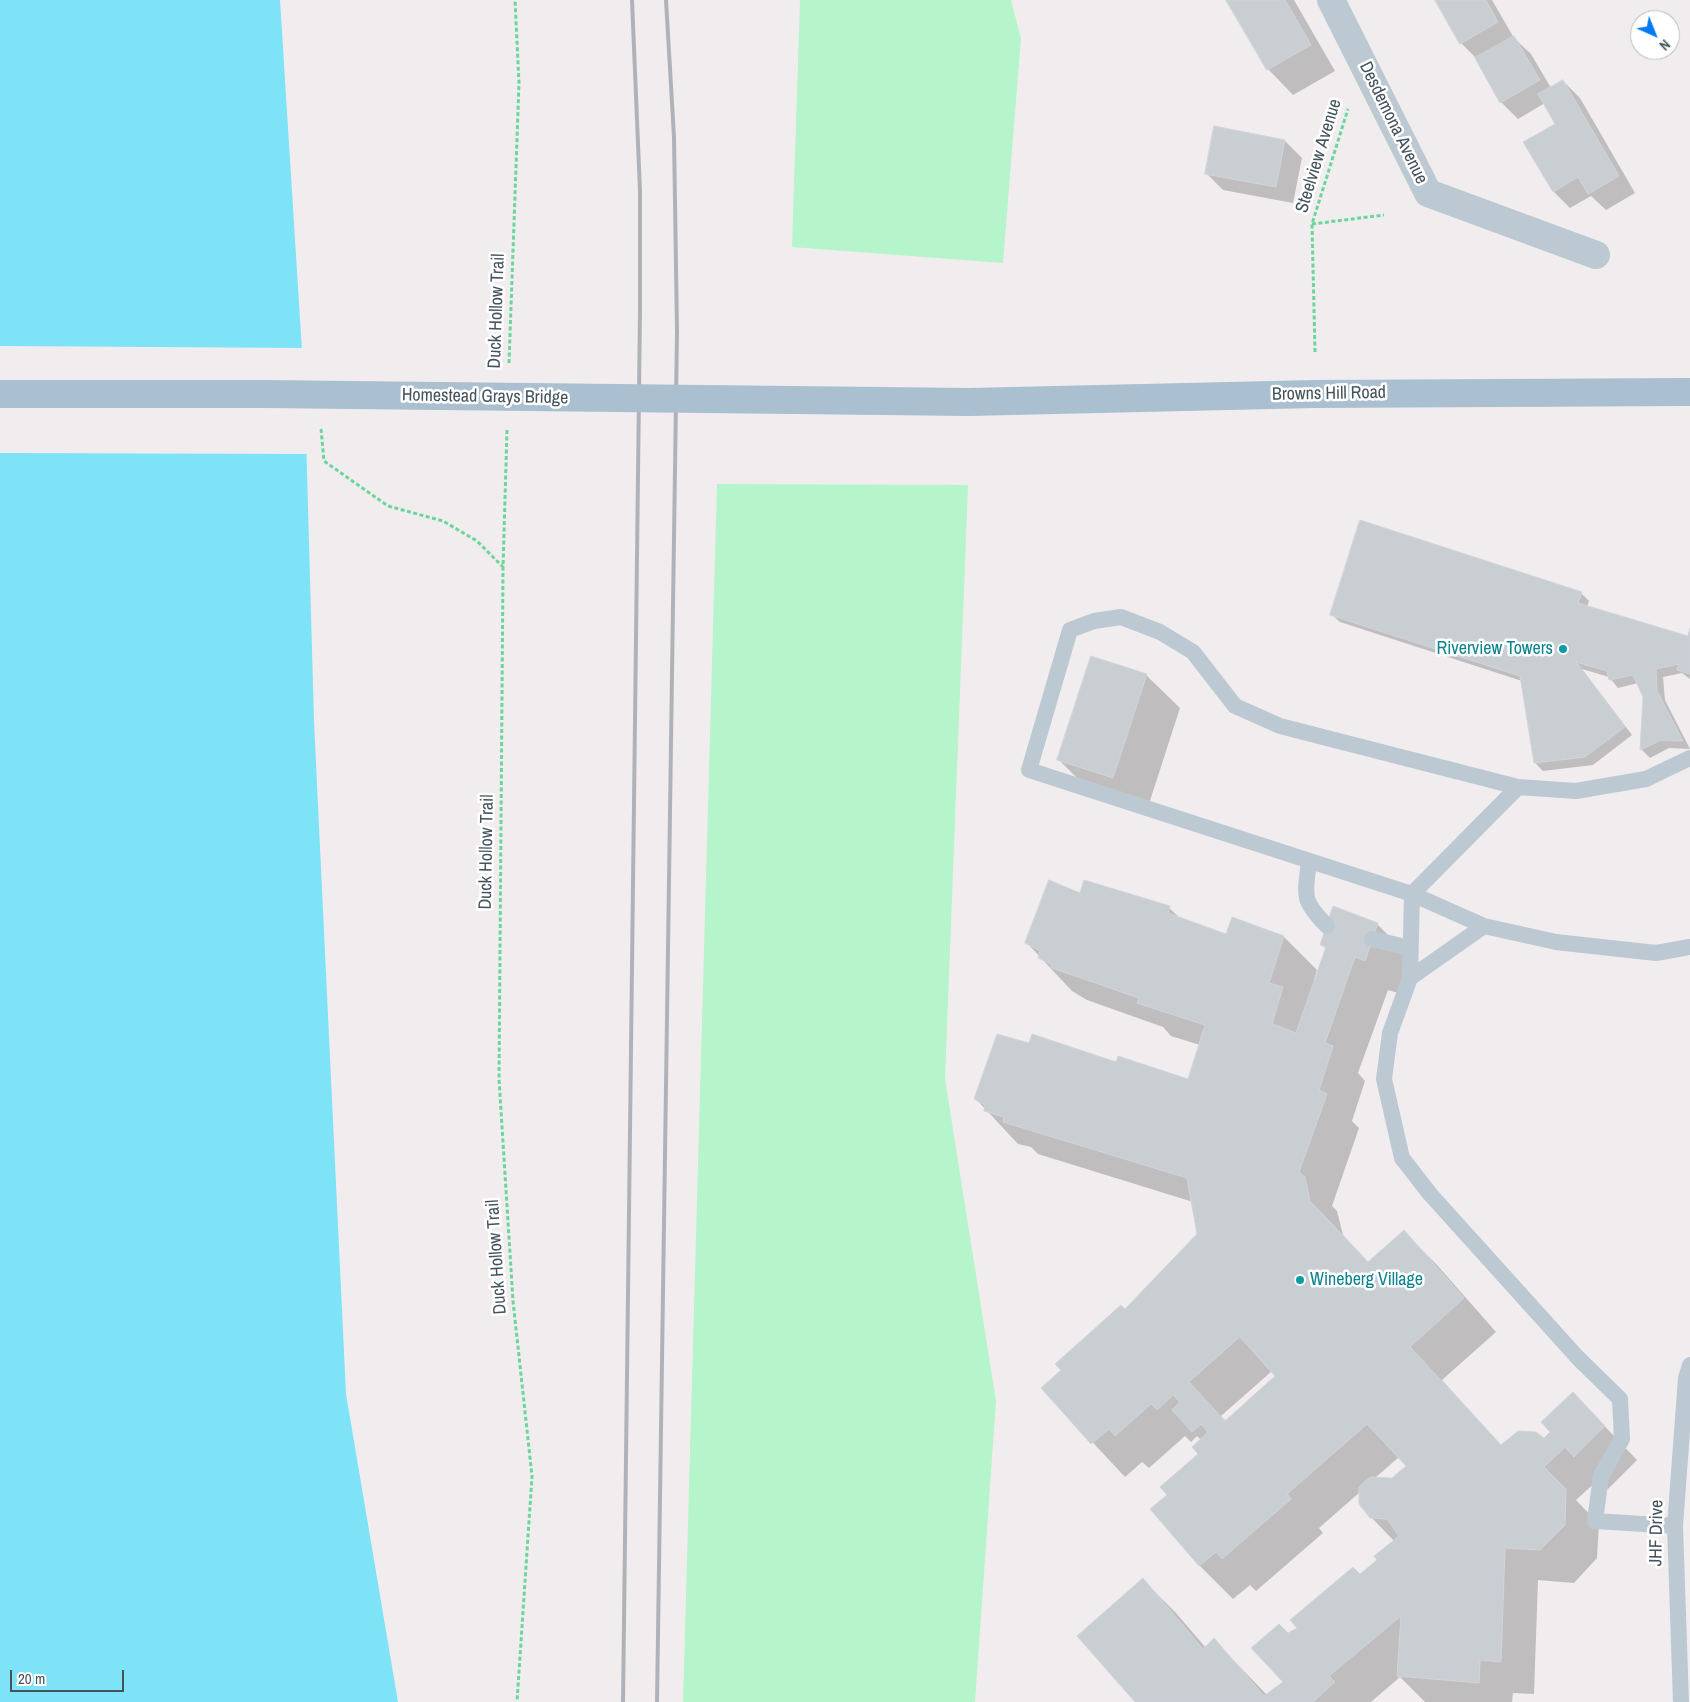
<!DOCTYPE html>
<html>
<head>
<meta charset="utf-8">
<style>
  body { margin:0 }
  #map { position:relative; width:1690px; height:1702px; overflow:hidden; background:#f1edee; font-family:"Archivo Narrow",sans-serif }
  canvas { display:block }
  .north { position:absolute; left:1630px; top:10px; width:50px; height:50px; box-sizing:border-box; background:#fff; border:1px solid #b4babe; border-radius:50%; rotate:136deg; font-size:14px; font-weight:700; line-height:20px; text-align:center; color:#44535d }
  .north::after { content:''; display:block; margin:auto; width:18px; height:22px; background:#0479f4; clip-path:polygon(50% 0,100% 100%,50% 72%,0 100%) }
  .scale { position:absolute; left:10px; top:1670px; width:114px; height:22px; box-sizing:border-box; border:2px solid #44535d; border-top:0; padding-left:6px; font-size:15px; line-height:18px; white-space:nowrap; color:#44535d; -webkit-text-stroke:4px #fff; paint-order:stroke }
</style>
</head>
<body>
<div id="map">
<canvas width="1690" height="1702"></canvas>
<div class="north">N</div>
<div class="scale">20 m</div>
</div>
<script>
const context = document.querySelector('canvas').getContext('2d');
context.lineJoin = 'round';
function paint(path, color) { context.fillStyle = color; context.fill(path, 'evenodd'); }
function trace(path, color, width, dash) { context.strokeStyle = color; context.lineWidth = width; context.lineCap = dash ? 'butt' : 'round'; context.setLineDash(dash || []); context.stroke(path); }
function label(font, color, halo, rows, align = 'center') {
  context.font = font + ' "Archivo Narrow",sans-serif'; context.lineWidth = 5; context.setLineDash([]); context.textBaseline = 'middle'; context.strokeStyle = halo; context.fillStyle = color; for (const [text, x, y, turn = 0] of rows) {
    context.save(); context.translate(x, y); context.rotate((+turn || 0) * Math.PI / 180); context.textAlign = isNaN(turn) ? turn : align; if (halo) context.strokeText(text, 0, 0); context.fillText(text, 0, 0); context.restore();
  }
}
paint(new Path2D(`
  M 800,0 L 1011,0 L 1021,38 L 1003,263 L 792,247 Z
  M 717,484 L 968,485 L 945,1079 L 996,1401 L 975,1702 L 683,1702 Z`), '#b6f4cb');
paint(new Path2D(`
  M 0,0 L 280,0 L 305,399 L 314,721 L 346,1394 L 398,1702 L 0,1702 Z`), '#7ee3f6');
paint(new Path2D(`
  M 0,346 L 304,348 L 309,454 L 0,453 Z`), '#f1edee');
paint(new Path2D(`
  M 1228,0 L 1294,0 L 1335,71 L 1293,95 L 1268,69 Z
  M 1436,0 L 1492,0 L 1514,38 L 1531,54 L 1551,88 L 1563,81 L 1580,98 L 1635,193 L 1606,210 L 1591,196 L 1570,208 L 1554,192 L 1557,124 L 1545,103 L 1518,119 L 1501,102 L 1476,58 L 1461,43 Z
  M 1285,141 L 1302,158 L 1293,203 L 1223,190 L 1206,173 Z
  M 1581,593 L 1589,601 L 1587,607 L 1689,637 L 1690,632 L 1690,679 L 1682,673 L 1663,677 L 1665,700 L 1690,749 L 1669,748 L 1650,758 L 1642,750 L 1644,697 L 1638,683 L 1618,688 L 1609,677 L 1582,669 L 1632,735 L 1593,765 L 1543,771 L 1535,763 L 1522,681 L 1340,622 L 1331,614 Z
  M 1146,675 L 1180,708 L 1147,810 L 1092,793 L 1059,760 Z
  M 1081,894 L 1169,908 L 1181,919 L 1227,935 L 1233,919 L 1284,937 L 1317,970 L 1314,980 L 1316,981 L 1327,950 L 1321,944 L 1377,924 L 1410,957 L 1398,993 L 1388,990 L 1358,1073 L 1365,1081 L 1352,1121 L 1359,1128 L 1332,1206 L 1337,1211 L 1343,1235 L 1369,1263 L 1404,1232 L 1437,1265 L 1496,1332 L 1442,1380 L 1502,1446 L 1544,1440 L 1552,1432 L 1573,1393 L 1637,1460 L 1608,1489 L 1598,1480 L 1576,1500 L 1599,1524 L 1597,1558 L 1574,1583 L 1538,1580 L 1534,1694 L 1513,1693 L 1512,1702 L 1425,1702 L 1400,1677 L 1371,1702 L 1136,1702 L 1143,1580 L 1176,1613 L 1206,1648 L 1214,1640 L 1267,1695 L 1285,1682 L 1288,1634 L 1299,1628 L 1378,1560 L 1394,1541 L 1371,1517 L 1360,1492 L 1319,1528 L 1323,1533 L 1256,1591 L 1250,1585 L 1233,1599 L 1200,1566 L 1151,1510 L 1169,1495 L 1200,1454 L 1201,1440 L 1197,1436 L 1191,1442 L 1185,1436 L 1149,1468 L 1142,1462 L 1125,1477 L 1042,1388 L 1125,1311 L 1198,1234 L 1193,1202 L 1038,1154 L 1031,1147 L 1018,1144 L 976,1099 L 1030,1044 L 1189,1080 L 1200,1045 L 1171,1036 L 1163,1027 L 1087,1000 L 1072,991 L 1027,943 ZM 1272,1371 L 1277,1376 L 1226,1421 L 1221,1416 ZM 1399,1457 L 1408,1466 L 1392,1479 L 1375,1478 Z`), '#0003');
const building = new Path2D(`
  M 1226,0 L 1285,0 L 1311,45 L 1267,70 Z
  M 1435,0 L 1486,0 L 1498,22 L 1460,44 Z
  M 1514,36 L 1540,80 L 1500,103 L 1475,58 Z
  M 1563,80 L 1619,176 L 1588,194 L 1578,177 L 1553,192 L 1523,142 L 1555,124 L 1538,94 Z
  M 1214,126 L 1285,140 L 1276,187 L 1205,174 Z
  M 1360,520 L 1582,592 L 1578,603 L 1688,636 L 1690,628 L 1690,674 L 1677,670 L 1679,664 L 1656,669 L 1657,691 L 1683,741 L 1661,740 L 1640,750 L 1643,697 L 1633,675 L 1609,680 L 1607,671 L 1576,662 L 1625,727 L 1585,757 L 1534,763 L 1520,676 L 1330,615 Z
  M 1091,656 L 1147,674 L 1113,778 L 1057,760 Z
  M 1049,880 L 1080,893 L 1084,880 L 1170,906 L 1168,913 L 1226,934 L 1232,917 L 1284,936 L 1269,983 L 1283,987 L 1272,1024 L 1296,1033 L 1326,947 L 1320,945 L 1333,906 L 1378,923 L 1365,961 L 1355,957 L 1325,1043 L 1333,1046 L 1319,1090 L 1327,1094 L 1299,1172 L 1305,1177 L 1310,1201 L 1368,1262 L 1404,1230 L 1464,1298 L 1410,1347 L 1501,1445 L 1518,1431 L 1536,1432 L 1544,1438 L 1550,1432 L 1541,1422 L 1573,1392 L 1605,1426 L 1574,1457 L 1565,1447 L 1544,1467 L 1566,1489 L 1565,1525 L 1540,1550 L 1505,1548 L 1501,1662 L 1480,1660 L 1479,1683 L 1397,1676 L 1401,1616 L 1329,1676 L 1335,1682 L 1313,1702 L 1135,1702 L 1077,1636 L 1143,1578 L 1203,1649 L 1214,1638 L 1264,1696 L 1283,1682 L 1251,1648 L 1279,1624 L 1288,1633 L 1297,1628 L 1290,1620 L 1353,1567 L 1360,1574 L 1377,1560 L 1374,1556 L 1399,1536 L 1387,1519 L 1370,1518 L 1359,1504 L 1359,1487 L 1370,1477 L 1392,1478 L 1406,1466 L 1367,1424 L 1287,1494 L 1291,1499 L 1222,1559 L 1216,1552 L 1199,1566 L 1150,1509 L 1167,1495 L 1160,1487 L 1198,1454 L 1192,1447 L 1208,1432 L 1201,1424 L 1192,1432 L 1172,1410 L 1180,1402 L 1173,1395 L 1157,1410 L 1151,1404 L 1115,1436 L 1109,1429 L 1091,1444 L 1041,1388 L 1061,1370 L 1055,1364 L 1121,1305 L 1125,1309 L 1197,1234 L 1187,1178 L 1003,1122 L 1004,1117 L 984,1111 L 985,1105 L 974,1099 L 997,1034 L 1029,1043 L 1032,1034 L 1116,1062 L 1118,1056 L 1188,1079 L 1205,1025 L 1137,1003 L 1139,998 L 1052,968 L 1051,964 L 1038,958 L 1040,951 L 1025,943 ZM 1240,1337 L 1275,1376 L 1225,1421 L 1189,1382 Z`);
paint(building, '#c9ced3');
trace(building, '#d1d4da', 1);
trace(new Path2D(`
  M 1312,224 L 1384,215
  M 1315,352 L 1312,224 L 1348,109
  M 509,363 L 519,83 L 515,0
  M 321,429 L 324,461 L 388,506 L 443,521 L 477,541 L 503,567
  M 507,430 L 503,568 L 499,1079 L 513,1301 L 532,1476 L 517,1702`), '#6bd69c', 3, [4, 2.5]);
trace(new Path2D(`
  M 1690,758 L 1646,779 L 1576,791 L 1518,787 L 1280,726 L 1235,706 L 1193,652 L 1160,632 L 1121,617 L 1094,621 L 1070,630 L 1029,770 L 1412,894 L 1484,926 L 1556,942 L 1656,953 L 1690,947
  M 1518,787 L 1412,894 L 1410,978 L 1390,1033 L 1384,1079 L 1402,1158 L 1430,1194 L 1578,1358 L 1620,1399 L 1622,1439 L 1601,1476 L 1595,1521 L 1675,1526
  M 1309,861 C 1305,897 1301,899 1327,926
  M 1372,939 L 1410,948
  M 1410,978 L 1484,926
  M 1681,1702 L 1675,1526 L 1686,1378 L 1690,1365`), '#bcc9d2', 16);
trace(new Path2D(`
  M 1331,0 L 1428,193 L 1596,255`), '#bcc9d2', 28);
trace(new Path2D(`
  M 0,394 L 264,394
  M 969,402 L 1315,394 L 1690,392`), '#aabfd0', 28);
trace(new Path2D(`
  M 623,1702 L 640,311 L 640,191 L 632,0
  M 657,1702 L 677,332 L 674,137 L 666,0`), '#afb3b9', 4);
trace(new Path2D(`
  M 264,394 L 969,402`), '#aabfd0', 28);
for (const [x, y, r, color] of [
  [1563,649,5,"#0f9aa8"],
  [1300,1280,5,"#0f9aa8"]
]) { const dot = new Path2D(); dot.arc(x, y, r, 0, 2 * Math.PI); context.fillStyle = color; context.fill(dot); trace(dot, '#fff', 2); }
label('18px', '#44535d', '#fff', [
  ["Desdemona Avenue",1393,123,64],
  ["Steelview Avenue",1319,156,-73],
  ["Duck Hollow Trail",497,311,-88],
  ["Browns Hill Road",1329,394,-1],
  ["Homestead Grays Bridge",485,397,1],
  ["Duck Hollow Trail",487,852,-89],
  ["Duck Hollow Trail",497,1257,-94],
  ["JHF Drive",1657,1533,-89]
]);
label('18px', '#0d838f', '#fff', [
  ["Riverview Towers",1553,649],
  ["Wineberg Village",1310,1280,"left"]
], 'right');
</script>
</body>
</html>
